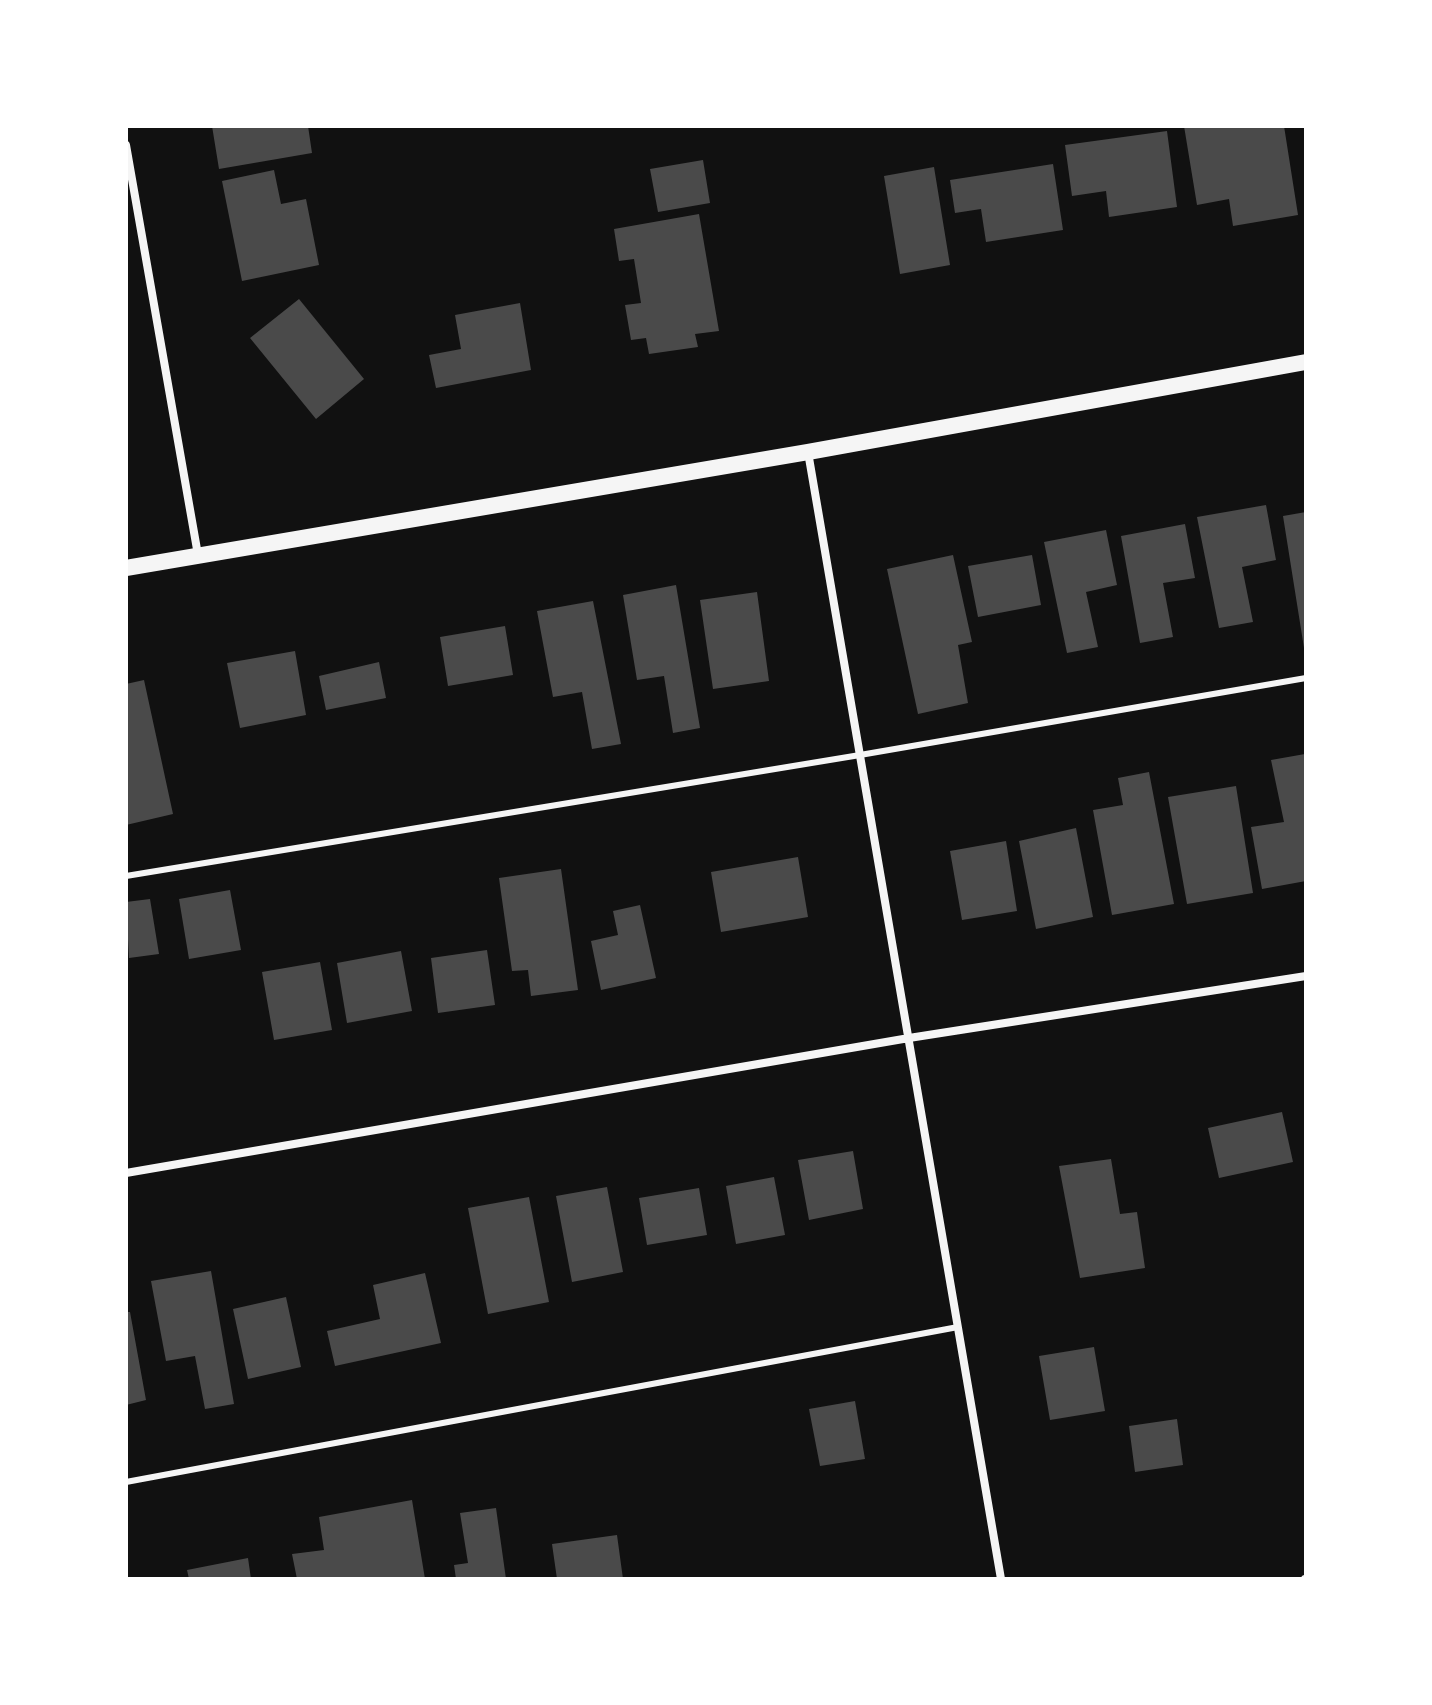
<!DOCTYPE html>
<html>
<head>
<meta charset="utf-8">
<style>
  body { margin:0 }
  #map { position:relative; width:1432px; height:1705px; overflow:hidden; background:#111; font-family:"Source Serif 4",serif }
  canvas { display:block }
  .frame { position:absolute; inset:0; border:128px solid #fff; pointer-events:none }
</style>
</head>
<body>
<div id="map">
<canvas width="1432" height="1705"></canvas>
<div class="frame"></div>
</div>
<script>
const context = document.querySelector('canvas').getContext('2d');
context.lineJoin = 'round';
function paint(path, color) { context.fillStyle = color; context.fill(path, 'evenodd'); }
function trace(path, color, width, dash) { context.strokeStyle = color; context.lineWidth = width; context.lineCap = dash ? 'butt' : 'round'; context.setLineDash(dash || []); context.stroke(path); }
paint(new Path2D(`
  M 212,126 L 308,126 L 312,153 L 219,169 Z
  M 1184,126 L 1284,126 L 1298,215 L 1233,226 L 1229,199 L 1197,205 Z
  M 1167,131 L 1177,207 L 1109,217 L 1106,191 L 1072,196 L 1065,145 Z
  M 703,160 L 710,203 L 658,212 L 650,169 Z
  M 1053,164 L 1063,230 L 986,242 L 981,209 L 955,213 L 950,180 Z
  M 934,167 L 950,265 L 900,274 L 884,176 Z
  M 274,170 L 281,204 L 306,199 L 319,265 L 242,281 L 222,181 Z
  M 699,214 L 719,331 L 695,334 L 698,347 L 649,354 L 646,338 L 631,340 L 625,305 L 641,303 L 634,259 L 619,261 L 614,229 Z
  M 299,299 L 364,379 L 316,419 L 250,338 Z
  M 520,303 L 531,370 L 436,388 L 429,355 L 461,349 L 455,315 Z
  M 1266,505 L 1276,560 L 1242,567 L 1253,622 L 1219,628 L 1197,517 Z
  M 1306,512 L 1306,648 L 1304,648 L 1283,516 Z
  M 1185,524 L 1195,578 L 1163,583 L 1173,637 L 1140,643 L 1121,536 Z
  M 1106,530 L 1117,585 L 1086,592 L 1098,647 L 1067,653 L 1044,542 Z
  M 953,555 L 972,642 L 958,645 L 968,703 L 918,714 L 887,569 Z
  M 1032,555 L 1041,605 L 978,617 L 968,566 Z
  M 676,585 L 700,728 L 673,733 L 664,676 L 637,680 L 623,595 Z
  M 757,592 L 769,681 L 713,689 L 700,600 Z
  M 593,601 L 621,744 L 592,749 L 582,692 L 553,697 L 537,611 Z
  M 505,626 L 513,675 L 448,686 L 440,637 Z
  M 295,651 L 306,715 L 240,728 L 227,663 Z
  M 379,662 L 386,698 L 326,710 L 319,676 Z
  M 144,680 L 173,814 L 126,825 L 126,684 Z
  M 1305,754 L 1306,881 L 1262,889 L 1251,827 L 1284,822 L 1271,760 Z
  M 1149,772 L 1174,904 L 1112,915 L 1093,810 L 1123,805 L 1118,778 Z
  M 1236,786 L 1253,893 L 1187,904 L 1168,797 Z
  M 1076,828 L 1093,917 L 1036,929 L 1019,841 Z
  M 1006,841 L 1017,911 L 962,920 L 950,851 Z
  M 798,857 L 808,917 L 721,932 L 711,872 Z
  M 561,869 L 578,990 L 531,996 L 528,970 L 512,971 L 499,878 Z
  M 230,890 L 241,950 L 189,959 L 179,899 Z
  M 150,899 L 159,954 L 129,958 L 126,902 Z
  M 640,905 L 656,978 L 601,990 L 591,941 L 618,935 L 613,911 Z
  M 487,950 L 495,1005 L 438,1013 L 431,958 Z
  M 401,951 L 412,1011 L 347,1023 L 337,963 Z
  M 320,962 L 332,1030 L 274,1040 L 262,972 Z
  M 1282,1112 L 1293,1162 L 1219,1178 L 1208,1128 Z
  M 853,1151 L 863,1209 L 809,1220 L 798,1160 Z
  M 1111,1159 L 1120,1214 L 1137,1212 L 1145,1268 L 1080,1278 L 1059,1166 Z
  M 774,1177 L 785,1235 L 736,1244 L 726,1186 Z
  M 607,1187 L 623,1272 L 572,1282 L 556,1196 Z
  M 699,1188 L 707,1235 L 647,1245 L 639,1198 Z
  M 529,1197 L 549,1302 L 488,1314 L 468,1208 Z
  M 211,1271 L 234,1404 L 205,1409 L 195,1356 L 166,1361 L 151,1281 Z
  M 425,1273 L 441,1343 L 335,1366 L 327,1331 L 380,1319 L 373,1285 Z
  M 286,1297 L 301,1367 L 248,1379 L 233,1309 Z
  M 126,1312 L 130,1312 L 146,1400 L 126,1405 Z
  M 1094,1347 L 1105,1411 L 1050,1420 L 1039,1356 Z
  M 855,1401 L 865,1459 L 820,1466 L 809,1409 Z
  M 1177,1419 L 1183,1465 L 1135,1472 L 1129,1426 Z
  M 412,1500 L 425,1579 L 297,1579 L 292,1554 L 324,1550 L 319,1517 Z
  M 496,1508 L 506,1579 L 456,1579 L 454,1565 L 468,1563 L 460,1513 Z
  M 617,1535 L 623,1579 L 557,1579 L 552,1544 Z
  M 248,1558 L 251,1579 L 189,1579 L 187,1570 Z`), '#4a4a4a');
trace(new Path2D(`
  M 126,876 L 860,755 L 1306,678
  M 126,1482 L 958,1327`), '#f5f5f5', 6);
trace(new Path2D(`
  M 126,145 L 198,555
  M 808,452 L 1001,1579
  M 126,1173 L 909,1038 L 1306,976
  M 1305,1579 L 1306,1579`), '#f5f5f5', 8);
trace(new Path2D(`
  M 126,568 L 808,452 L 1306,362`), '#f5f5f5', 16);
</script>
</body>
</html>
